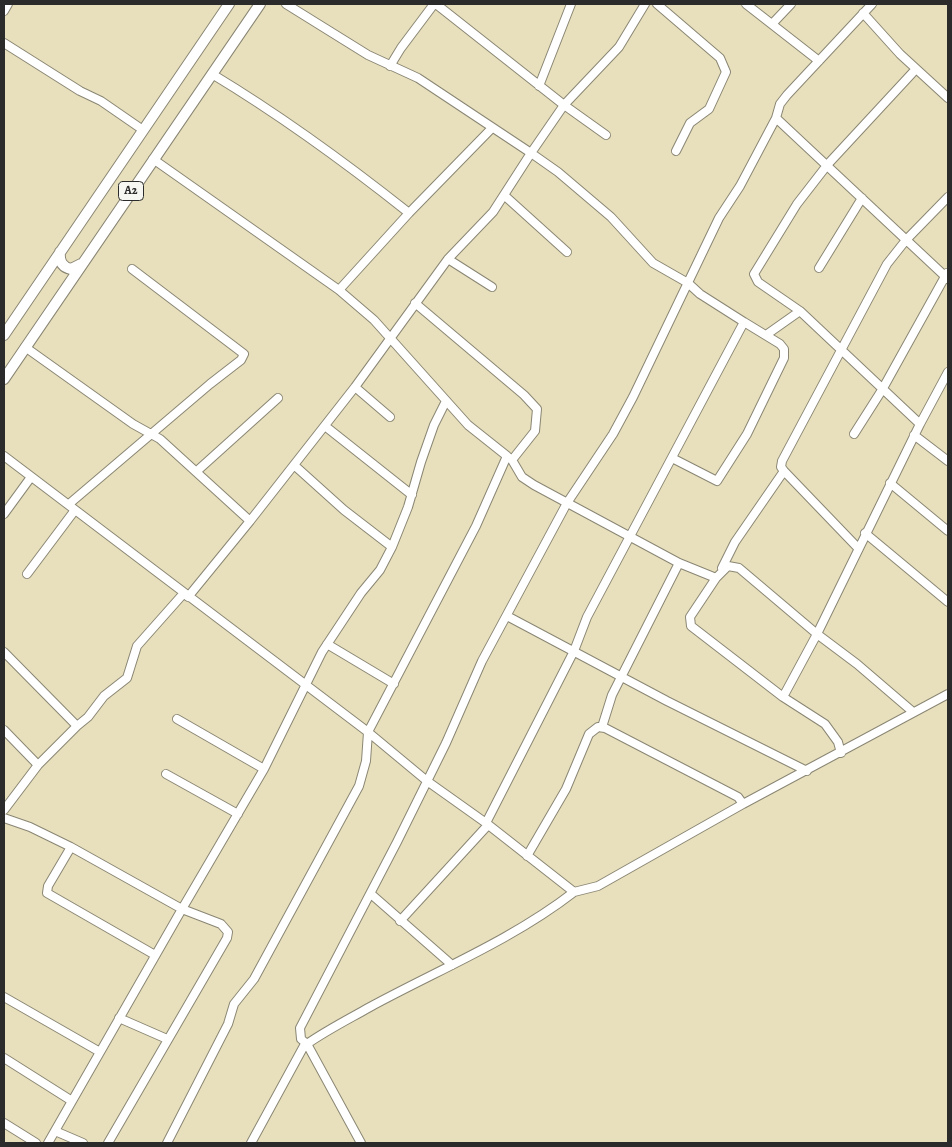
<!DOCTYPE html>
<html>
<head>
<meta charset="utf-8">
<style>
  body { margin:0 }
  #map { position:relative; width:952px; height:1147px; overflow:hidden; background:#e8e0bc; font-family:Alegreya,serif }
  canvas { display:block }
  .frame { position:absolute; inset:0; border:5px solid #2b2b2b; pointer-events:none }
</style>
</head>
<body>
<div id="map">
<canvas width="952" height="1147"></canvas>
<div class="frame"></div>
</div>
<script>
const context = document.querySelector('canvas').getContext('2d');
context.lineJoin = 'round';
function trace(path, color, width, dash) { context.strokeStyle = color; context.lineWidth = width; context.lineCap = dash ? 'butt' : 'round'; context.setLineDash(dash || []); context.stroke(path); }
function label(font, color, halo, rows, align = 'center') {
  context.font = font + ' Alegreya,serif'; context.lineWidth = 4.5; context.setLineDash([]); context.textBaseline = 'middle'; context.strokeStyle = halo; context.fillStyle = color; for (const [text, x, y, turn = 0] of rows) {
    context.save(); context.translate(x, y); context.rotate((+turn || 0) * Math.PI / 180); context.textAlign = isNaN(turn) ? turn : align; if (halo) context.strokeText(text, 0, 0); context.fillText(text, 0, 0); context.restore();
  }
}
const minor = new Path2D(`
  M 436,4 L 564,105 L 531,153 L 558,172 L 611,217 L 653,263 L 688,283 L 700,294 L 744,322
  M 657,4 L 720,58 L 726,72 L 709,109 L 690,123 L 676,151
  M 746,4 L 819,61
  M 872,4 L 787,95 L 780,104 L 776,118 L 948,279
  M 4,11 L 8,4
  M 863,13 L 900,54 L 948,98
  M 772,24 L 791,4
  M 4,43 L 80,91 L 101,101 L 143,130
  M 390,66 L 401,48 L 434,4
  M 212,74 C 280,115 346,163 409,213 L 492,128
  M 539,86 L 571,4
  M 606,135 L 564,105 L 619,47 L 645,4
  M 153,159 L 339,290 L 374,320 L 468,425 L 507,456 L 476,526 L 368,732 L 366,761 L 359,786 L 254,979 L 234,1004 L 228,1024 L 167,1143
  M 505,196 L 567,252
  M 448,259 L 492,287
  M 819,268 L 862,198
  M 339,290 L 409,213
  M 415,303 L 524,395 L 537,409 L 535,431 L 512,460 L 508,457
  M 766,335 L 800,311
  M 25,347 L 133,424 L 160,439 L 250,521 L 355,387 L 448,259 L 493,212 L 531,153 L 418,78 L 368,55 L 286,4
  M 355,387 L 390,417
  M 920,424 L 948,372
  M 325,426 L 412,495
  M 854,434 L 882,390 L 947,273
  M 914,435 L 948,461
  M 4,456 L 368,732 L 427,781 L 486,823 L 574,892 L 598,886 L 743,804 L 948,694
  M 512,460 L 522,477 L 534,485 L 679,563 L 716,578 L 728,566 L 739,568 L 817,634 L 783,697
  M 294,465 L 344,510 L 392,547
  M 197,471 L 278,398
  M 890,483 L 948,531
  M 69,504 L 210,384 L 241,360 L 244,354 L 132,269
  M 4,514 L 31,477
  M 865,533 L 948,602
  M 858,548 L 784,471 L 781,467 L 782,461 L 887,264 L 906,240 L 948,197
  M 722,568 L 735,542 L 784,471
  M 27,574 L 75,510
  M 716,578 L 690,617 L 691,626 L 783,697 L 825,724 L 838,742 L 841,753
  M 188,597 L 250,521
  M 507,616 L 667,701 L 807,771
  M 327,644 L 394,684
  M 4,652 L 77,726 L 88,717 L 104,696 L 127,678 L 137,646 L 184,593
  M 913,712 L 857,664 L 817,634 L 920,424 L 800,311 L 758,282 L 754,274 L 797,204 L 828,164 L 916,69
  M 177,719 L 264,769
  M 602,727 L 612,695 L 679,563
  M 4,730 L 38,765
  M 166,774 L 238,814
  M 4,810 L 38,765 L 77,726
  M 4,818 L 30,827 L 71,847 L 182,909 L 264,769 L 322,652 L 361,593 L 380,570 L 392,547 L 408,507 L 421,462 L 434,425 L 446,401
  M 486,823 L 574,651 L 587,617 L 744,322 L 780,344 L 784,349 L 784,358 L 747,434 L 717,481 L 672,458
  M 71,847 L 48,886 L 47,893 L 155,955
  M 527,856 L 566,789 L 589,734 L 598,727 L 605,728 L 738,797 L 743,804
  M 574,892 C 512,940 438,970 370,1007 C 349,1019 327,1030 307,1044 L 301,1039 L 300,1028 L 397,842 L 446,743 L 482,661 L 567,503 L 613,434 L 633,397 L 719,218 L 740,186 L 776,118
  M 371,894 L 452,965
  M 400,921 L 488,825
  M 4,997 L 100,1052
  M 119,1018 L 167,1039
  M 307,1044 L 361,1143
  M 4,1058 L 72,1101
  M 4,1123 L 36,1143
  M 55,1131 L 83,1143
  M 48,1143 L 182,909 L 221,924 L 228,932 L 227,938 L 108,1143
  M 251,1143 L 305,1044`);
const highway = new Path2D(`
  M 60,252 C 59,261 62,267 71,269 L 81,264
  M 4,335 L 229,4
  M 4,379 L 260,4`);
trace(minor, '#8a8674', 10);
trace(highway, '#8a8674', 12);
trace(minor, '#fff', 8);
trace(highway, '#fff', 10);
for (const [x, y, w] of [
  [131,191,25]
]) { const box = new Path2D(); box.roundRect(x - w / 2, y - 9.5, w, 19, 4); context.fillStyle = '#f6f6f2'; context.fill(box); trace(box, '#2b2b2b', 1); }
label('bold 12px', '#2b2b2b', null, [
  ["A2",131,191]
]);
</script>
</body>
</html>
